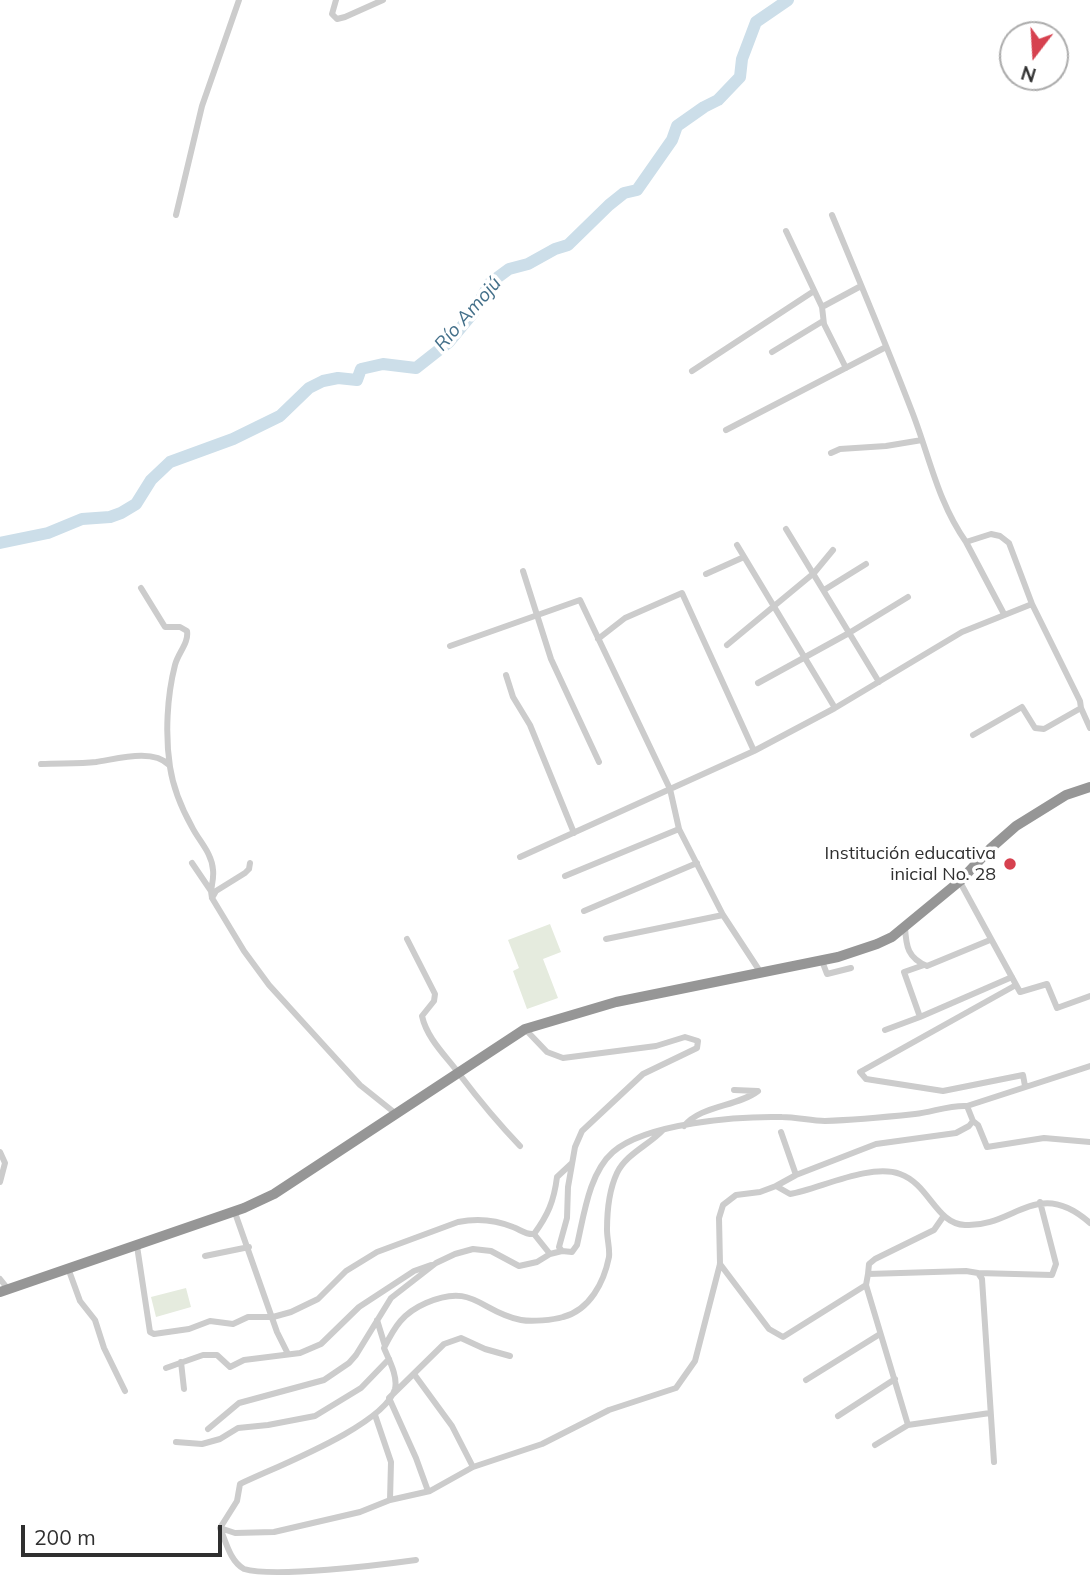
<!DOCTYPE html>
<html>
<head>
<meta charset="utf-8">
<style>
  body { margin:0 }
  #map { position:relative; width:1090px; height:1578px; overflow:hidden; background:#fff; font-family:Mulish,sans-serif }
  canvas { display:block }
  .north { position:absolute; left:999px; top:21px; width:70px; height:70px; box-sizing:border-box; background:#fff; border:2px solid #acacac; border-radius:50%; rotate:197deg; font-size:19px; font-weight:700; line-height:28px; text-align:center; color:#2f2f2f }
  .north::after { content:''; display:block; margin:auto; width:24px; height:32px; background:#d6414f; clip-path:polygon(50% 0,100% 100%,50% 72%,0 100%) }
  .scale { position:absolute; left:21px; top:1525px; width:201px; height:32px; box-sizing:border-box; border:4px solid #2f2f2f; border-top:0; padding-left:9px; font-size:21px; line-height:24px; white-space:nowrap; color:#2f2f2f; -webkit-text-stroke:5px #fff; paint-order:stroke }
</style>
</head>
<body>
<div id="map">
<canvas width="1090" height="1578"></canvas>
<div class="north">N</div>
<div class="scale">200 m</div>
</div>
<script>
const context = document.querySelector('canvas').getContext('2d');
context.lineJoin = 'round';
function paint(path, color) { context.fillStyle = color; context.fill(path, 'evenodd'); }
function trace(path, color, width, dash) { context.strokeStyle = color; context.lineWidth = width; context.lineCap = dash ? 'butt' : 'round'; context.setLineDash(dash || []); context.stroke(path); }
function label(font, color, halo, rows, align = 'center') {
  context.font = font + ' Mulish,sans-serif'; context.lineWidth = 7; context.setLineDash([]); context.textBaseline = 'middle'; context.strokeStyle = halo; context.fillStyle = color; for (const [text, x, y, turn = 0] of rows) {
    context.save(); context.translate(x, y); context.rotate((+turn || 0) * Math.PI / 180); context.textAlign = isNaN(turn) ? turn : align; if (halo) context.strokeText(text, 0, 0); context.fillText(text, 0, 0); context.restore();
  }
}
paint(new Path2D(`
  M 550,924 L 561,952 L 543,959 L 558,998 L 527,1009 L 513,971 L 519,968 L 508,940 Z
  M 186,1288 L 191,1307 L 156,1317 L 151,1297 Z`), '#e5ebde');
trace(new Path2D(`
  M 0,543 L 48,533 L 82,519 L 110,517 L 121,513 L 136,504 L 151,480 L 170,462 L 233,439 L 280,416 L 309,388 L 323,381 L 338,378 L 357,380 L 361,369 L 383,364 L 416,368 L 449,342 L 473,313 L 490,283 L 509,269 L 528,264 L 555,249 L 568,245 L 609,205 L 624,193 L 637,190 L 672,140 L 677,126 L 704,107 L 718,100 L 740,77 L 742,59 L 756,22 L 788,0`), '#ccdee9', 12);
trace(new Path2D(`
  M 336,0 L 332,14 L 337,19 L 345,17 L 383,0
  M 176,215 L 202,106 L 239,0
  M 832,215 C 859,280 886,344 911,409 C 929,454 937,501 966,542 L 991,534 L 1000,536 L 1009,543 L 1032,604 L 1080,701 L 1081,708 L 1090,728
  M 786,231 L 822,307 L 861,286
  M 822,307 L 824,324 L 846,368
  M 772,352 L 823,321
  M 692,371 L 814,291
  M 726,430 L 886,347
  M 831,453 L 840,449 L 886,446 L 922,440
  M 786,529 L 879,682
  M 966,542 L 1004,614
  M 737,545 L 835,708
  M 523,571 L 551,659 L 599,762
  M 706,574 L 744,557
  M 141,588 L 165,627 L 180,627 L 187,631 C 189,643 178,653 175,665 C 167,696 165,735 170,767 C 173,787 182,809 192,827 C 199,841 212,853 213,870 C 214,877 212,884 211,891
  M 824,590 L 866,564
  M 598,639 L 625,618 L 682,593 L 754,751
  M 727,645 L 814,573 L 833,550
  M 450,646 L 580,600 L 670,789 L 679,829 L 723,915 L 761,973
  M 506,675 L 513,697 L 530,725 L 574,833
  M 758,683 L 849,633 L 908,597
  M 973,735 L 1022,707 L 1035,728 L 1044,729 L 1081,708
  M 41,764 C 59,763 79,764 96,762 C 117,759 153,748 169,765
  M 520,857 L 754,751 L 835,708 L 962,632 L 1032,604
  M 192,863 L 211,891 L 212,898 L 244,951 L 269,985 L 360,1085 L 395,1113
  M 565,876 L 679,829
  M 960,882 L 1020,992 L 1047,984 L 1057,1008 L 1090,996
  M 212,898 L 216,891 L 245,873 L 249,869 L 250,863
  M 584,911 L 697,863
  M 905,927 C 906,947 908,958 927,966 L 990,940
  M 407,939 L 435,994 L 434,1001 L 422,1016 C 427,1039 447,1057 460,1075 C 479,1100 498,1123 520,1146
  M 606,939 L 723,915
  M 822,961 L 827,974 L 851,968
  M 1016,985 L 860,1072 L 866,1079 L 943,1091 L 1023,1075 L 1025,1086
  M 920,1017 L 904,972 L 924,965
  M 525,1029 L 547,1052 L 563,1058 L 656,1046 L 685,1037 L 698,1041 L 697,1048 L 643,1074 L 582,1131 L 575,1147 L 568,1187 L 567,1218 L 559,1247 L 562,1251 L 572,1252 L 577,1245 C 584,1215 589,1173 613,1152 C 646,1123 739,1116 782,1117 C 797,1117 811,1121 825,1121 C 854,1120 886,1117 915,1114 C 933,1112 949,1105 967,1106 L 973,1121 L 969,1126 L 956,1133 L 876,1144 L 796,1175 L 776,1186 L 790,1194 C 819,1189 870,1163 900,1174 C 929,1184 936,1224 965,1225 C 1014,1228 1037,1176 1090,1223
  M 885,1030 L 920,1017 L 1012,977
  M 967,1106 L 1090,1066
  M 973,1121 L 978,1125 L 987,1147 L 1044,1138 L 1090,1142
  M 684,1126 C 701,1105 737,1107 758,1091 L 734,1090
  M 781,1132 L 796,1175
  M 0,1152 L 5,1163 L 0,1182
  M 234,1210 L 277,1332 L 288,1354
  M 943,1217 L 934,1230 L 875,1259 L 869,1264 L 868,1274 L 966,1271 L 978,1273 L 982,1279 L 994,1462
  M 534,1234 L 550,1254
  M 137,1246 L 150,1332 L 154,1334 L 189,1329 L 210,1321 L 233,1324 L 248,1317 L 273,1317 L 291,1312 L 318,1299 L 346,1271 L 377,1252 L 458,1222 C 477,1218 496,1220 513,1227 C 521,1230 526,1235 534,1234 C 548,1215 554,1201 557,1177 L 572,1163
  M 205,1256 L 249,1247
  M 720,1264 L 769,1329 L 783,1337 L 866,1285
  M 68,1268 L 80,1301 L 95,1320 L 104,1348 L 125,1391
  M 978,1273 L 1052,1275 L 1056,1264 L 1040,1202
  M 868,1274 L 866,1285 L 908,1425 L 990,1413
  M 0,1279 L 8,1289
  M 377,1320 L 385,1346
  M 181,1362 L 184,1389
  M 166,1368 L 203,1355 L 217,1355 L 230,1367 L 244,1360 L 300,1353 L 321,1344 L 359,1307 L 414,1271 L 431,1265
  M 414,1374 L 452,1426 L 473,1467
  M 806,1380 L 880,1334
  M 375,1415 L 391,1462 L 390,1500
  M 838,1416 L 895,1379
  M 208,1429 L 239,1403 L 324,1380 L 349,1363 L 356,1355 L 391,1298 L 436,1263 L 455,1254 L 473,1249 L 491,1251 L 519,1266 L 537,1262 L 550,1254 L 562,1251
  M 176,1442 L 202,1444 L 220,1439 L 238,1428 L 268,1425 L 315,1416 L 361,1388 L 389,1359
  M 875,1445 L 908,1425
  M 428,1491 L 416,1458 L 389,1398 L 444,1344 L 461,1338 L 485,1349 L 510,1356
  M 220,1528 L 235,1533 L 274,1532 L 360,1512 L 390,1500 L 430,1491 L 473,1467 L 542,1444 L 609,1410 L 676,1388 L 695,1361 L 720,1264 L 719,1218 L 723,1205 L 736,1195 L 760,1192 L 776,1186
  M 416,1560 C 380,1565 274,1578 244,1569 C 230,1561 226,1542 220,1528 L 237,1501 L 240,1484 C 275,1467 384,1426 395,1389 C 398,1376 389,1360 384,1348 C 395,1326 403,1313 426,1303 C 474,1282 480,1312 521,1320 C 532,1322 553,1320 563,1317 C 590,1310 604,1282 609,1257 C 610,1248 607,1239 607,1230 C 607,1212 609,1190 617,1173 C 626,1154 649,1145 663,1130`), '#ccc', 6);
trace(new Path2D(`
  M 0,1292 L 244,1208 L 274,1194 L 525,1029 L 616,1002 L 838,957 L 877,944 L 892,937 L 960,881 L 991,848 L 1016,826 L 1066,795 L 1090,787`), '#969696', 10);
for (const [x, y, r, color] of [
  [1010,864,7,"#d6414f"]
]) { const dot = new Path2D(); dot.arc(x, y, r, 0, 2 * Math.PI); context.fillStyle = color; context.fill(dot); trace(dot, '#fff', 2.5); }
label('18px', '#2f2f2f', '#fff', [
  ["Institución educativa",996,854],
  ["inicial No. 28",996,875]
], 'right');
label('italic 19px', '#44708a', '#fff', [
  ["Río Amojú",468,314,-49]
]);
</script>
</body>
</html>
